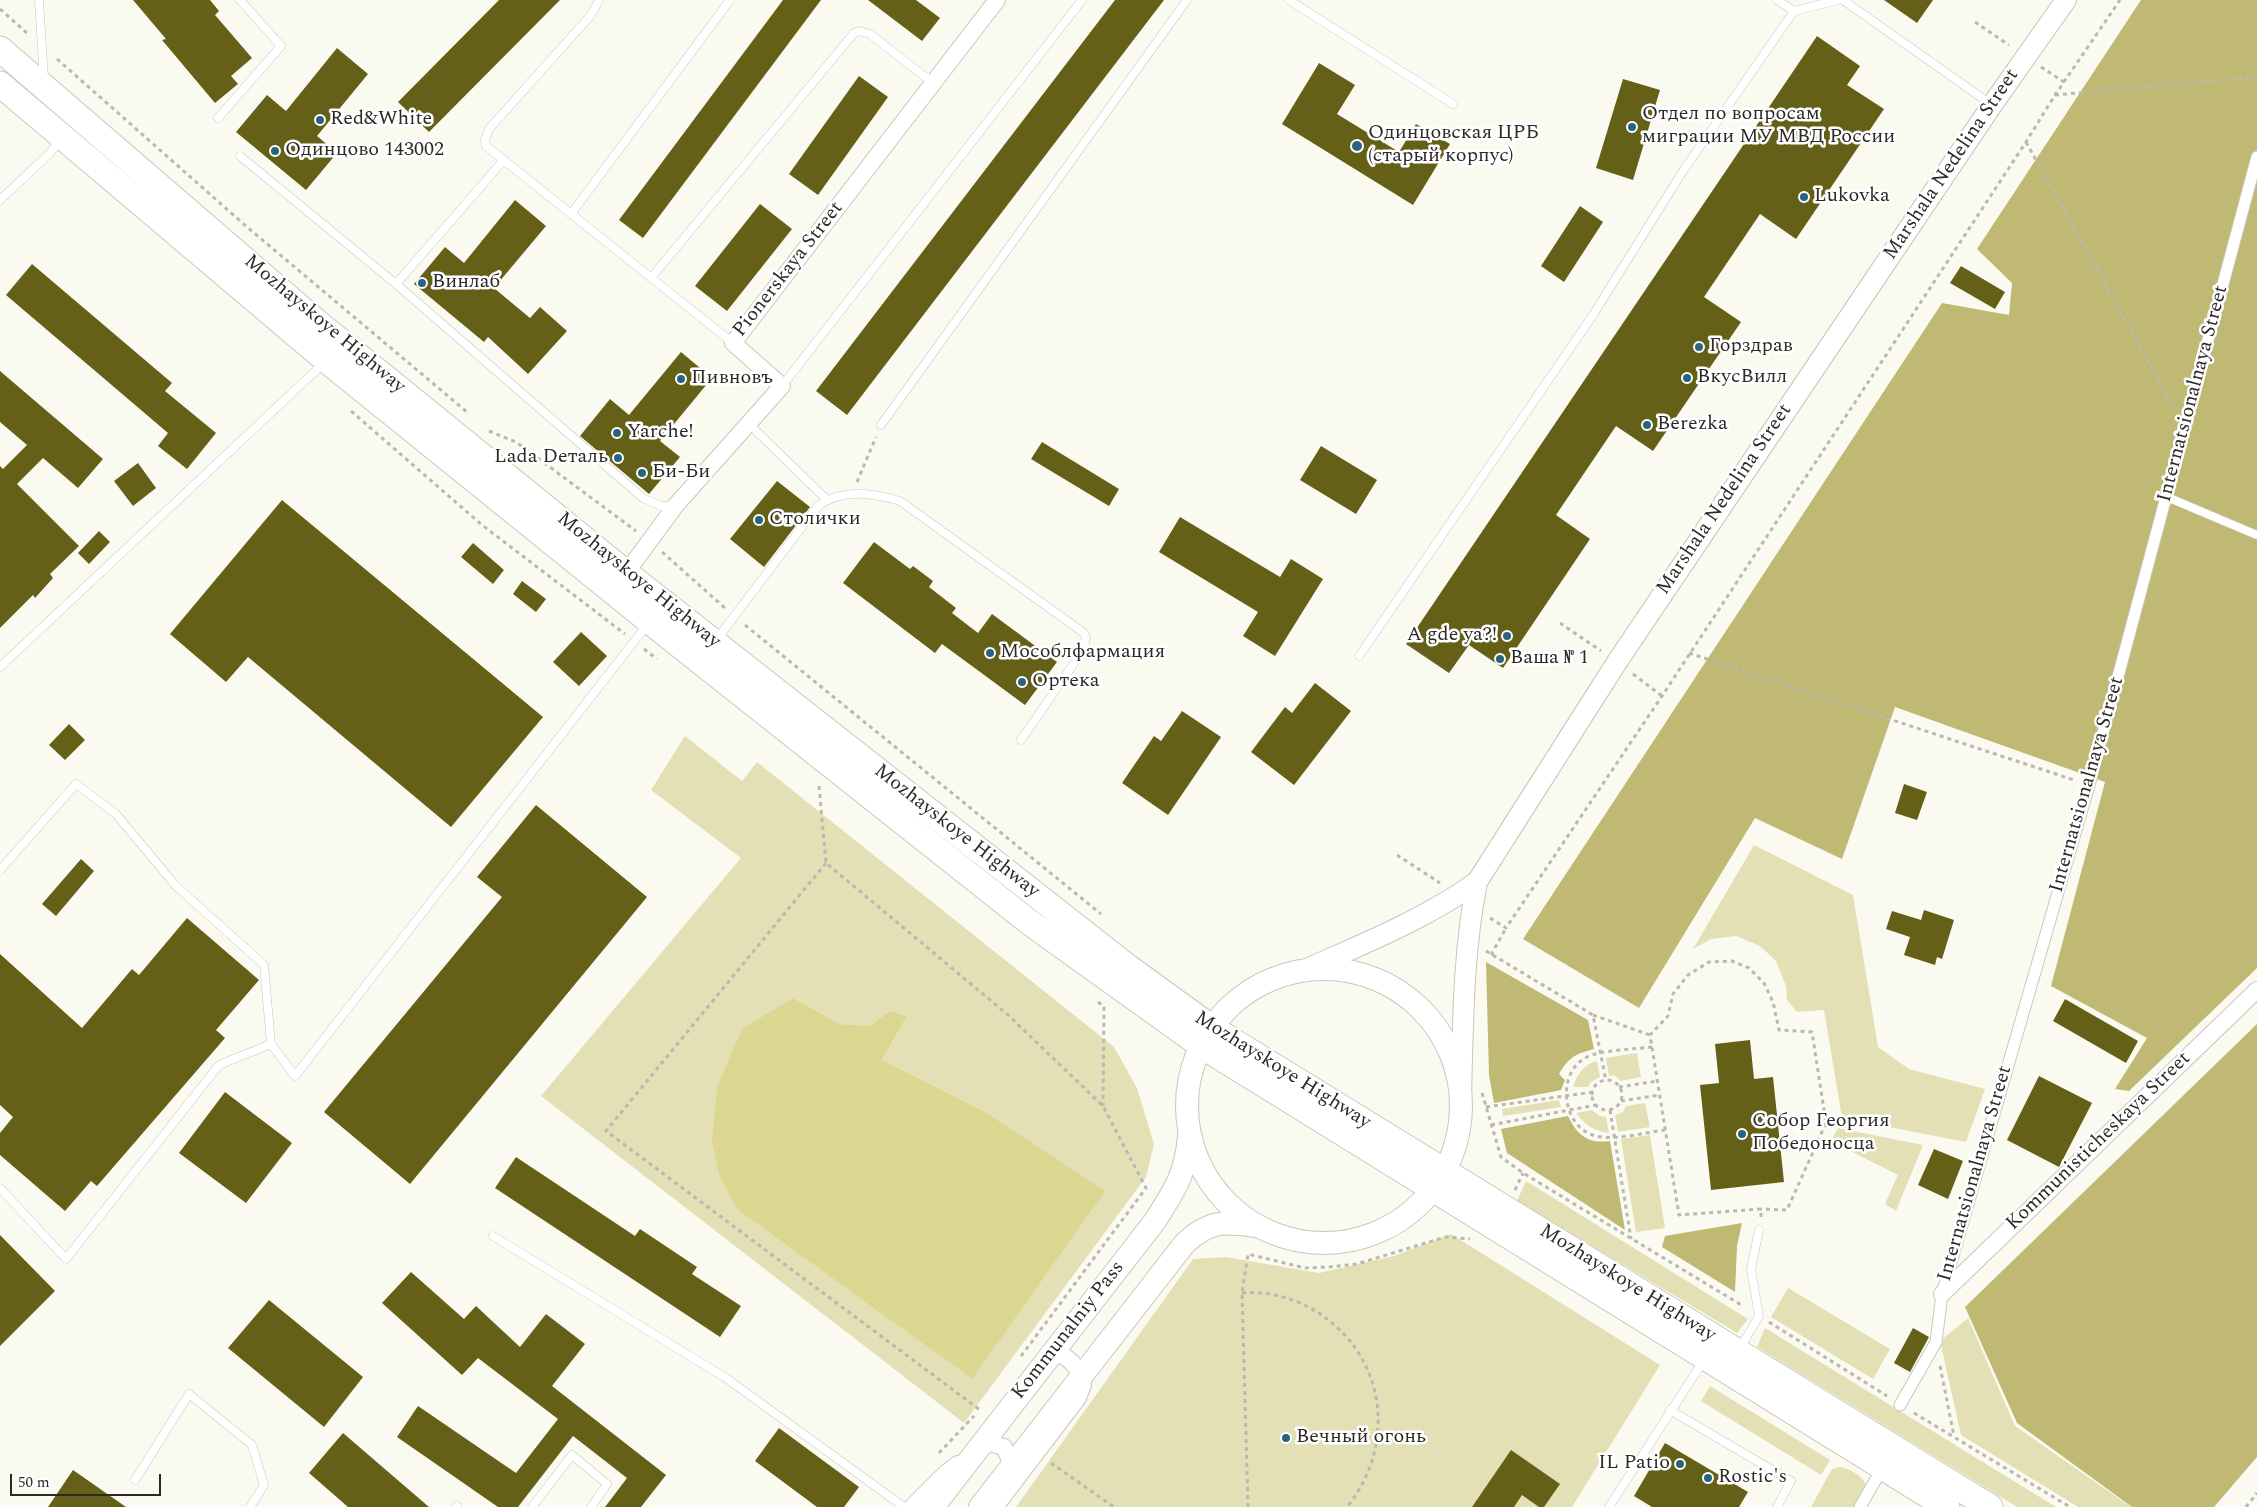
<!DOCTYPE html>
<html>
<head>
<meta charset="utf-8">
<style>
  body { margin:0 }
  #map { position:relative; width:2257px; height:1507px; overflow:hidden; background:#fbfaf1; font-family:Spectral,serif }
  canvas { display:block }
  .scale { position:absolute; left:10px; top:1474px; width:151px; height:22px; box-sizing:border-box; border:2px solid #2b2a27; border-top:0; padding-left:6px; font-size:15px; line-height:18px; white-space:nowrap; color:#2b2a27; -webkit-text-stroke:4px #fff; paint-order:stroke }
</style>
</head>
<body>
<div id="map">
<canvas width="2257" height="1507"></canvas>
<div class="scale">50 m</div>
</div>
<script>
const context = document.querySelector('canvas').getContext('2d');
context.lineJoin = 'round';
function paint(path, color) { context.fillStyle = color; context.fill(path, 'evenodd'); }
function trace(path, color, width, dash) { context.strokeStyle = color; context.lineWidth = width; context.lineCap = dash ? 'butt' : 'round'; context.setLineDash(dash || []); context.stroke(path); }
function label(font, color, halo, rows, align = 'center') {
  context.font = font + ' Spectral,serif'; context.lineWidth = 5; context.setLineDash([]); context.textBaseline = 'middle'; context.strokeStyle = halo; context.fillStyle = color; for (const [text, x, y, turn = 0] of rows) {
    context.save(); context.translate(x, y); context.rotate((+turn || 0) * Math.PI / 180); context.textAlign = isNaN(turn) ? turn : align; if (halo) context.strokeText(text, 0, 0); context.fillText(text, 0, 0); context.restore();
  }
}
paint(new Path2D(`
  M 685,736 L 742,781 L 757,762 L 1114,1047 L 1137,1088 L 1154,1144 L 1146,1177 L 964,1423 L 541,1096 L 741,858 L 651,790 ZM 793,998 L 840,1024 L 869,1026 L 890,1011 L 907,1016 L 882,1060 L 928,1084 L 972,1379 L 868,1303 Z
  M 1754,845 L 1853,895 L 1878,1047 L 1909,1069 L 1985,1089 L 1966,1142 L 1842,1118 L 1824,1010 L 1797,1012 L 1787,1000 L 1786,986 L 1776,961 L 1760,946 L 1736,936 L 1711,939 L 1693,949 Z
  M 1637,1053 L 1641,1077 L 1621,1081 L 1614,1075 L 1609,1076 L 1606,1058 Z
  M 1597,1061 L 1600,1077 L 1591,1082 L 1588,1087 L 1573,1087 C 1577,1075 1583,1064 1597,1061 Z
  M 1559,1100 L 1561,1107 L 1503,1116 L 1502,1109 Z
  M 1645,1103 L 1650,1127 L 1618,1132 L 1615,1115 L 1623,1112 L 1626,1106 Z
  M 1592,1110 L 1600,1116 L 1606,1117 L 1609,1133 C 1594,1131 1585,1125 1576,1113 Z
  M 1838,1128 L 1923,1145 L 1896,1211 L 1885,1204 L 1898,1175 L 1831,1141 Z
  M 1650,1135 L 1665,1228 L 1636,1232 L 1621,1139 Z
  M 1526,1181 L 1748,1319 L 1737,1333 L 1517,1201 Z
  M 1451,1234 L 1660,1365 L 1572,1507 L 1016,1507 L 1193,1259 L 1226,1257 L 1319,1273 L 1394,1256 Z
  M 1788,1288 L 1890,1349 L 1873,1379 L 1771,1317 Z
  M 1968,1318 L 2015,1426 L 2131,1507 L 2078,1507 L 1961,1435 L 1940,1341 Z
  M 1765,1328 L 2056,1507 L 2017,1507 L 1757,1347 Z
  M 1710,1386 L 1830,1460 L 1821,1475 L 1701,1401 Z
  M 1839,1467 C 1850,1468 1864,1477 1867,1487 L 1857,1507 L 1811,1507 L 1832,1469 Z`), '#e3e0b5');
paint(new Path2D(`
  M 2141,0 L 2257,0 L 2257,968 L 2129,1091 L 2115,1089 L 2147,1038 L 2051,986 L 2105,782 L 1895,707 L 1842,859 L 1755,818 L 1639,1008 L 1523,939 L 1942,303 L 2009,315 L 2012,283 L 1977,249 Z
  M 1486,962 L 1588,1020 L 1594,1049 C 1575,1054 1569,1057 1559,1074 L 1565,1080 L 1561,1090 L 1494,1103 L 1489,1075 Z
  M 2257,1024 L 2257,1457 L 2214,1507 L 2132,1507 L 2017,1423 L 1965,1307 Z
  M 1568,1116 C 1577,1135 1588,1144 1610,1141 L 1625,1230 L 1507,1153 L 1501,1129 Z
  M 1742,1223 L 1737,1246 L 1735,1292 L 1662,1247 L 1665,1236 Z`), '#bfb974');
paint(new Path2D(`
  M 793,998 L 840,1024 L 869,1026 L 890,1011 L 907,1016 L 882,1060 L 985,1112 L 1105,1191 L 972,1379 L 737,1209 L 719,1174 L 712,1142 L 717,1088 L 742,1029 Z`), '#dcd790');
paint(new Path2D(`
  M 133,0 L 210,0 L 219,11 L 215,15 L 252,58 L 231,76 L 238,84 L 215,103 L 162,40 L 166,39 Z
  M 499,0 L 560,0 L 429,132 L 398,102 Z
  M 783,0 L 821,0 L 643,238 L 619,220 Z
  M 868,0 L 916,0 L 940,18 L 922,41 Z
  M 1115,0 L 1164,0 L 847,415 L 816,391 Z
  M 1884,0 L 1933,0 L 1917,23 Z
  M 1817,36 L 1860,66 L 1847,85 L 1884,109 L 1796,239 L 1760,214 L 1704,297 L 1741,322 L 1653,451 L 1616,426 L 1556,515 L 1590,539 L 1503,668 L 1469,645 L 1449,673 L 1406,644 Z
  M 337,48 L 368,74 L 317,136 L 337,153 L 306,190 L 236,132 L 267,95 L 286,111 Z
  M 1319,63 L 1355,85 L 1337,114 L 1399,152 L 1416,124 L 1450,144 L 1413,205 L 1282,124 Z
  M 859,76 L 888,97 L 818,195 L 789,174 Z
  M 1623,79 L 1660,90 L 1633,180 L 1596,168 Z
  M 515,200 L 546,226 L 494,288 L 530,318 L 540,307 L 567,331 L 528,374 L 488,337 L 484,342 L 414,284 L 445,247 L 464,263 Z
  M 760,204 L 792,229 L 727,311 L 695,286 Z
  M 1580,206 L 1603,222 L 1564,282 L 1541,266 Z
  M 32,264 L 172,383 L 165,391 L 216,433 L 187,469 L 158,446 L 168,433 L 6,295 Z
  M 1961,266 L 2005,292 L 1995,309 L 1950,283 Z
  M 681,352 L 712,378 L 660,441 L 680,457 L 649,494 L 580,436 L 610,399 L 629,415 Z
  M 0,371 L 103,459 L 78,488 L 43,458 L 17,484 L 79,546 L 50,574 L 53,578 L 35,598 L 33,595 L 0,628 L 0,466 L 3,469 L 27,445 L 0,422 Z
  M 1042,442 L 1119,489 L 1109,506 L 1031,459 Z
  M 1321,446 L 1377,480 L 1356,514 L 1300,480 Z
  M 138,463 L 156,488 L 133,506 L 114,481 Z
  M 777,481 L 810,507 L 764,567 L 730,539 Z
  M 282,500 L 543,717 L 451,827 L 248,657 L 226,682 L 170,634 Z
  M 1180,517 L 1280,577 L 1291,559 L 1323,579 L 1275,656 L 1243,636 L 1258,612 L 1159,552 Z
  M 99,531 L 110,542 L 89,564 L 78,553 Z
  M 874,542 L 910,569 L 913,566 L 933,581 L 929,587 L 956,608 L 952,613 L 978,633 L 992,614 L 1057,662 L 1025,705 L 942,644 L 935,653 L 843,583 Z
  M 473,543 L 504,570 L 493,584 L 461,557 Z
  M 522,581 L 546,599 L 536,612 L 513,594 Z
  M 581,632 L 607,656 L 579,686 L 553,662 Z
  M 1315,683 L 1351,711 L 1294,785 L 1251,752 L 1285,707 L 1292,713 Z
  M 1182,711 L 1221,737 L 1168,815 L 1122,783 L 1154,736 L 1161,741 Z
  M 69,724 L 85,740 L 65,760 L 49,745 Z
  M 1904,784 L 1927,792 L 1917,820 L 1895,813 Z
  M 536,805 L 647,897 L 410,1184 L 324,1112 L 502,897 L 477,877 Z
  M 81,859 L 94,871 L 56,916 L 42,904 Z
  M 1924,910 L 1954,920 L 1942,959 L 1937,957 L 1935,965 L 1904,955 L 1910,937 L 1886,929 L 1892,911 L 1921,920 Z
  M 187,918 L 259,980 L 216,1030 L 225,1038 L 97,1186 L 91,1181 L 65,1211 L 0,1155 L 0,1133 L 13,1117 L 0,1105 L 0,954 L 82,1028 L 132,969 L 139,975 Z
  M 2065,999 L 2138,1041 L 2126,1063 L 2053,1021 Z
  M 1750,1040 L 1754,1079 L 1773,1077 L 1784,1182 L 1711,1190 L 1700,1085 L 1719,1083 L 1715,1044 Z
  M 2039,1076 L 2092,1103 L 2059,1167 L 2007,1140 Z
  M 225,1092 L 292,1143 L 246,1203 L 179,1153 Z
  M 1934,1149 L 1963,1161 L 1948,1199 L 1918,1185 Z
  M 516,1157 L 635,1236 L 640,1229 L 697,1267 L 692,1274 L 741,1306 L 720,1337 L 495,1188 Z
  M 0,1235 L 55,1291 L 0,1346 Z
  M 411,1272 L 464,1319 L 476,1306 L 520,1347 L 546,1314 L 585,1344 L 552,1386 L 666,1475 L 641,1507 L 605,1507 L 627,1478 L 573,1436 L 518,1507 L 498,1507 L 397,1437 L 418,1406 L 516,1473 L 558,1419 L 478,1358 L 462,1375 L 382,1303 Z
  M 269,1300 L 363,1377 L 324,1427 L 228,1348 Z
  M 1913,1328 L 1929,1337 L 1910,1372 L 1894,1363 Z
  M 779,1428 L 859,1487 L 844,1507 L 817,1507 L 755,1461 Z
  M 343,1433 L 429,1507 L 348,1507 L 309,1473 Z
  M 1665,1443 L 1748,1492 L 1739,1507 L 1652,1507 L 1634,1496 Z
  M 1511,1450 L 1560,1484 L 1544,1507 L 1539,1507 L 1522,1495 L 1514,1507 L 1472,1507 Z
  M 73,1470 L 126,1507 L 48,1507 Z`), '#656017');
const service = new Path2D(`
  M 39,0 L 44,80
  M 599,0 L 591,15 L 489,129 L 485,140 L 486,146 L 733,343
  M 1289,0 L 1453,104
  M 1777,0 L 1794,11 L 1838,0
  M 1843,0 L 1992,105
  M 218,118 L 281,46 L 240,0
  M 240,156 L 396,284 L 643,498 L 661,506 L 674,505
  M 0,200 L 49,154 L 60,140
  M 571,214 L 730,0
  M 651,278 L 854,33 L 859,31 L 870,34 L 933,83
  M 396,284 L 503,161
  M 782,386 L 1082,0
  M 749,424 L 826,499
  M 881,425 L 1187,0
  M 2167,497 L 2257,535
  M 717,639 L 817,507 C 841,488 872,493 900,501 L 1084,633 L 1086,638 L 1084,649 L 1021,740
  M 1359,656 L 1593,315 L 1683,171 L 1794,11
  M 0,667 L 325,362
  M 0,870 L 76,784 L 116,814 L 176,886 L 264,965 L 271,1044 L 295,1076 L 647,625
  M 0,1188 L 66,1259 L 219,1065 L 271,1044
  M 493,1236 L 726,1378 L 904,1507
  M 1740,1348 L 1759,1316 L 1751,1269 L 1759,1230
  M 1670,1410 L 1791,1481 L 1777,1507
  M 135,1480 L 189,1394 L 252,1445 L 264,1485 L 250,1507
  M 456,1507 L 457,1506
  M 532,1507 L 572,1455 L 607,1484 L 591,1507
  M 1609,1507 L 1704,1360`);
const pedestrian = new Path2D(`
  M 1900,1405 L 1936,1342 L 1942,1294 L 2089,785 L 2257,157
  M 1860,1507 L 1883,1467`);
const minor = new Path2D(`
  M 626,573 L 676,505 L 782,386 L 733,343 L 997,0
  M 1942,1294 L 2257,990
  M 978,1449 L 990,1443 L 1004,1447 L 1010,1460 L 1007,1473
  M 912,1507 L 946,1473 L 958,1464
  M 995,1507 L 1078,1398 L 1083,1385 C 1079,1368 1070,1355 1052,1353`);
const tertiary = new Path2D(`
  M 1307,969 C 1365,943 1425,919 1477,882
  M 1461,1096 C 1463,1025 1463,952 1477,882 L 1617,662 L 1992,105 L 2066,0`);
const secondary = new Path2D(`
  M1187 1106a137 137 0 1 1 274 0a137 137 0 1 1-274 0Z
  M 933,1507 L 1155,1221 C 1175,1189 1185,1176 1189,1137
  M 980,1507 L 1185,1243 C 1209,1221 1223,1221 1255,1226`);
const primary = new Path2D(`
  M 0,49 L 318,323 L 626,573 L 1128,967 L 1212,1028 L 1990,1507
  M 0,84 L 326,360 L 663,632 L 1029,922 L 1202,1046 L 1947,1507`);
trace(service, '#c7c7bd', 9);
trace(pedestrian, '#c7c7bd', 13);
trace(minor, '#c7c7bd', 18);
trace(tertiary, '#c7c7bd', 22);
trace(secondary, '#c7c7bd', 24);
trace(primary, '#c7c7bd', 27);
trace(new Path2D(`
  M 0,9 L 28,34
  M 1975,22 L 2009,45
  M 57,59 L 247,227 L 467,412
  M 2041,67 L 2064,82
  M 2055,95 L 2257,77
  M 2026,142 L 2174,408
  M 351,411 L 482,525 L 625,634
  M 489,431 L 516,442 L 636,531
  M 857,482 L 876,437
  M 662,552 L 725,608
  M 1560,623 L 1601,651
  M 745,625 L 1101,914
  M 644,649 L 657,659
  M 1689,653 L 2074,780
  M 1633,674 L 1662,696
  M 819,786 L 826,863 L 1008,1015 L 1103,1106 L 1146,1188 L 1019,1359
  M 1397,855 L 1440,883
  M 826,863 L 606,1131 L 980,1410
  M 1490,918 L 1506,928 L 1662,696 L 2026,142 L 2055,95 L 2120,0
  M 1486,951 L 1593,1015 L 1606,1081
  M 1491,955 L 1506,928
  M 1098,1002 L 1104,1006 L 1103,1106
  M 1593,1015 L 1650,1035
  M 1652,1047 C 1636,1049 1600,1050 1587,1057 C 1555,1073 1562,1128 1596,1136 C 1614,1141 1647,1132 1665,1130
  M1592 1095a15 15 0 1 1 30 0a15 15 0 1 1-30 0Z
  M 1619,1087 L 1658,1081
  M 1482,1093 L 1501,1157 L 1523,1173 L 1743,1306
  M 1621,1101 L 1660,1095
  M 1486,1107 L 1593,1092
  M 1610,1110 L 1631,1239
  M 1491,1125 L 1596,1105
  M 1515,1190 L 1523,1173
  M 1761,1217 L 1761,1209 L 1679,1215 L 1650,1035 L 1668,1016 L 1673,994 L 1688,975 L 1709,962 L 1732,961 L 1749,968 L 1764,983 L 1773,1002 L 1779,1030 L 1812,1032 L 1826,1123 L 1787,1210 L 1761,1209
  M 1242,1293 C 1266,1291 1291,1297 1312,1309 C 1385,1351 1399,1442 1347,1507
  M 1769,1322 L 1887,1396
  M 1940,1366 L 1954,1436
  M 1914,1413 L 2070,1507
  M 939,1453 L 974,1416
  M 1051,1463 L 1114,1507
  M 1248,1507 L 1242,1293 L 1248,1254 L 1305,1268 L 1329,1267 L 1357,1264 L 1445,1237 L 1470,1239
  M 2246,1507 L 2257,1493`), '#b9b8b1', 3, [4, 4]);
trace(service, '#fff', 8);
trace(pedestrian, '#fff', 11);
trace(minor, '#fff', 16);
trace(tertiary, '#fff', 20);
trace(secondary, '#fff', 22);
trace(primary, '#fff', 25);
for (const [x, y, r, color] of [
  [320,120,5,"#2a637d"],
  [1632,127,5,"#2a637d"],
  [1357,146,6,"#2a637d"],
  [275,151,5,"#2a637d"],
  [1804,197,5,"#2a637d"],
  [422,283,5,"#2a637d"],
  [1699,347,5,"#2a637d"],
  [1687,378,5,"#2a637d"],
  [681,379,5,"#2a637d"],
  [1647,425,5,"#2a637d"],
  [617,433,5,"#2a637d"],
  [618,458,5,"#2a637d"],
  [642,473,5,"#2a637d"],
  [759,520,5,"#2a637d"],
  [1507,636,5,"#2a637d"],
  [990,653,5,"#2a637d"],
  [1500,659,5,"#2a637d"],
  [1022,682,5,"#2a637d"],
  [1742,1134,5,"#2a637d"],
  [1286,1438,5,"#2a637d"],
  [1680,1464,5,"#2a637d"],
  [1708,1478,5,"#2a637d"]
]) { const dot = new Path2D(); dot.arc(x, y, r, 0, 2 * Math.PI); context.fillStyle = color; context.fill(dot); trace(dot, '#fff', 2); }
label('20px', '#2b2a27', '#fff', [
  ["Отдел по вопросам",1642,115],
  ["миграции МУ МВД России",1642,138],
  ["Red&White",330,120],
  ["Одинцовская ЦРБ",1368,134],
  ["(старый корпус)",1368,157],
  ["Одинцово 143002",285,151],
  ["Lukovka",1814,197],
  ["Винлаб",432,283],
  ["Горздрав",1709,347],
  ["ВкусВилл",1697,378],
  ["Пивновъ",691,379],
  ["Berezka",1657,425],
  ["Yarche!",627,433],
  ["Lada Dеталь",608,458,"right"],
  ["Би-Би",652,473],
  ["Столички",769,520],
  ["A gde ya?!",1497,636,"right"],
  ["Мособлфармация",1000,653],
  ["Ваша № 1",1510,659],
  ["Ортека",1032,682],
  ["Собор Георгия",1752,1122],
  ["Победоносца",1752,1145],
  ["Вечный огонь",1296,1438],
  ["IL Patio",1670,1464,"right"],
  ["Rostic's",1718,1478]
], 'left');
label('20px', '#2b2a27', '#fff', [
  ["Marshala Nedelina Street",1952,165,-56],
  ["Pionerskaya Street",789,270,-52],
  ["Mozhayskoye Highway",324,325,40],
  ["Internatsionalnaya Street",2194,394,-75],
  ["Marshala Nedelina Street",1725,500,-56],
  ["Mozhayskoye Highway",638,581,39],
  ["Internatsionalnaya Street",2088,785,-74],
  ["Mozhayskoye Highway",956,832,38],
  ["Mozhayskoye Highway",1282,1071,32],
  ["Kommunisticheskaya Street",2099,1142,-44],
  ["Internatsionalnaya Street",1976,1174,-74],
  ["Mozhayskoye Highway",1627,1284,32],
  ["Kommunalniy Pass",1069,1331,-52]
]);
</script>
</body>
</html>
